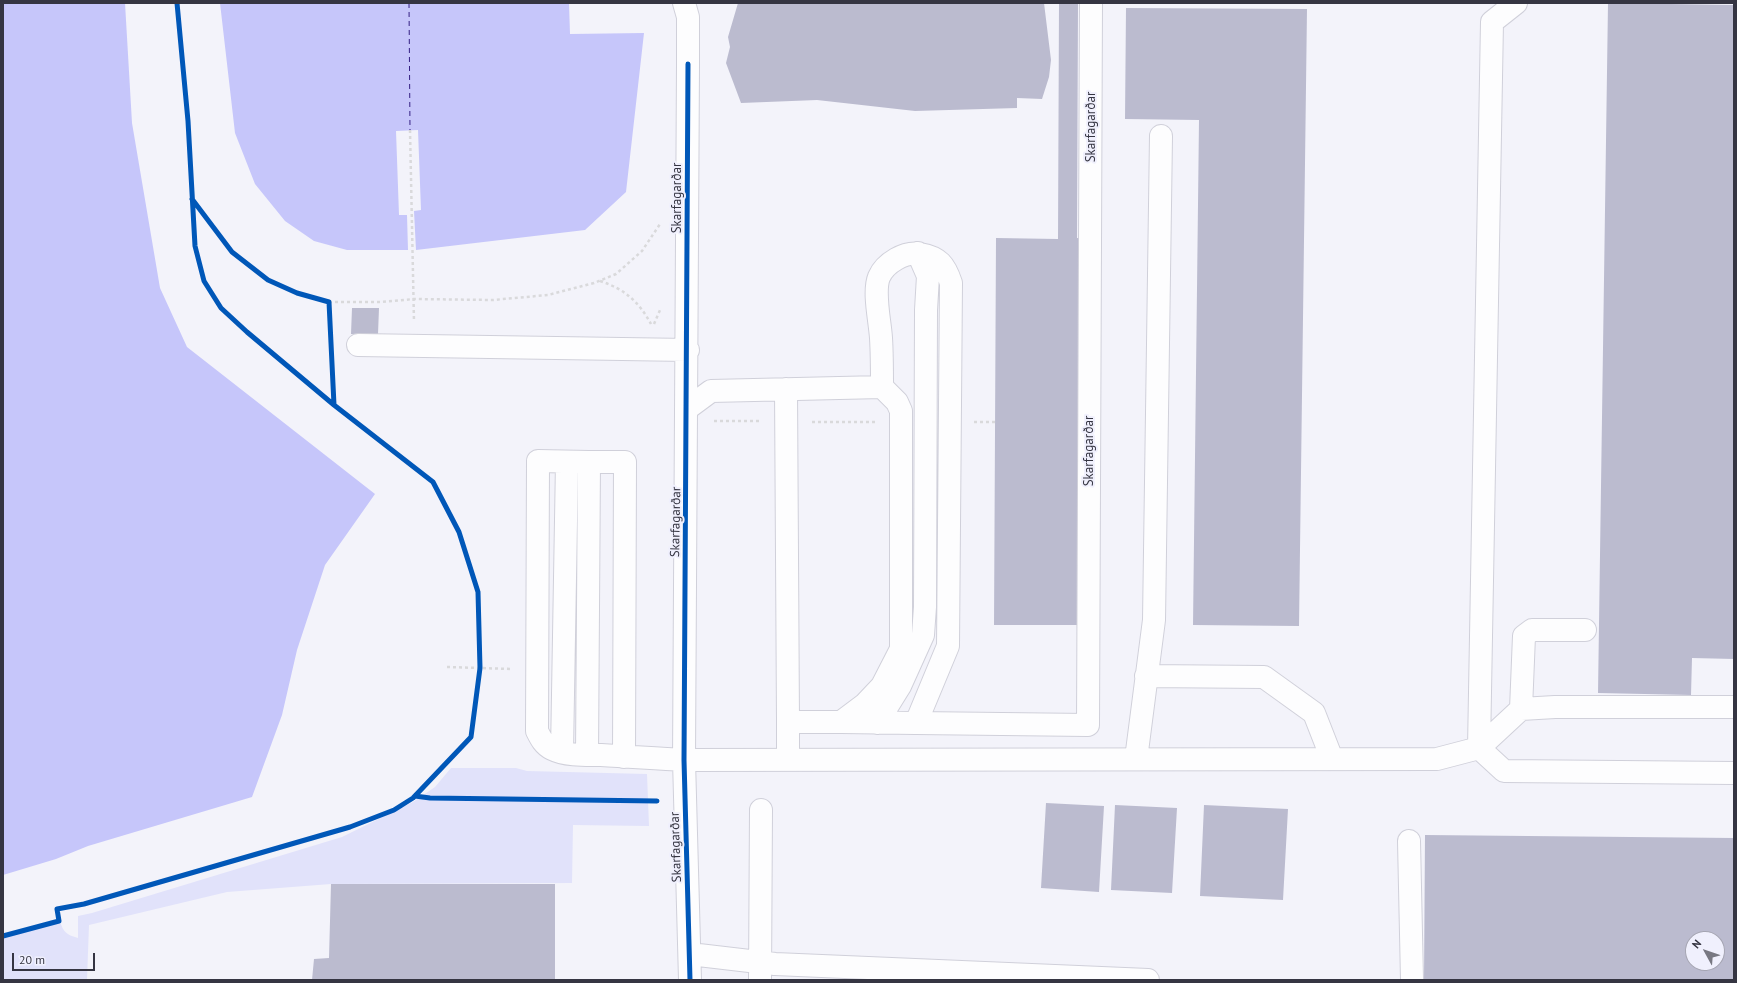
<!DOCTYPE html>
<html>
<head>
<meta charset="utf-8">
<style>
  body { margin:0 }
  #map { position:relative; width:1737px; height:983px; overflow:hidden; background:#f3f3fa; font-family:"PT Sans",sans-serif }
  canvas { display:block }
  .frame { position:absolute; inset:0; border:4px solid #353542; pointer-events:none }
  .north { position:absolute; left:1685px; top:931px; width:40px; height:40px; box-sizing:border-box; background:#f0f0fd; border:1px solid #a5a5b2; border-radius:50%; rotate:310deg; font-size:11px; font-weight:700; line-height:16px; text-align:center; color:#353542 }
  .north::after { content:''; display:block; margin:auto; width:14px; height:18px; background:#787882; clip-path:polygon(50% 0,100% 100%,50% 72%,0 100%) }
  .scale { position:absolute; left:12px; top:953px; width:83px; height:18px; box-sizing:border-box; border:2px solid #353542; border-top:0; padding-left:5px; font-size:12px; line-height:14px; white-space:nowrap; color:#353542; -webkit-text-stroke:3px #f0f0fd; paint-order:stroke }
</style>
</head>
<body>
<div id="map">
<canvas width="1737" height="983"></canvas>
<div class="frame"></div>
<div class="north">N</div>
<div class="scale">20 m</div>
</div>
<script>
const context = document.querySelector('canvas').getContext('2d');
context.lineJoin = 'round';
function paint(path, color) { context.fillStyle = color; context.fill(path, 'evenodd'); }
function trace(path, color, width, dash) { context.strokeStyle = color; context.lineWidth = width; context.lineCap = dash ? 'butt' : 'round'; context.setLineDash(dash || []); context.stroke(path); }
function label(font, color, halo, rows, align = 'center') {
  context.font = font + ' "PT Sans",sans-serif'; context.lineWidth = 4; context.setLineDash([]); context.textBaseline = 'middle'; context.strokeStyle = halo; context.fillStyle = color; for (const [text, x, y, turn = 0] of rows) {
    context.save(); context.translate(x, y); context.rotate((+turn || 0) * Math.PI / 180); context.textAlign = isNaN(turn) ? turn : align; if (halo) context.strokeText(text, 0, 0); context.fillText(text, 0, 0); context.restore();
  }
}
paint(new Path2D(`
  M 451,768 L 516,768 L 527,771 L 647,774 L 649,826 L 573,825 L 572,883 L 331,884 L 227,892 L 89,925 L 87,980 L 3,980 L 3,938 L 60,921 C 63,932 67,935 78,938 L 78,916 L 92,913 L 342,837 L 413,802 L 435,787 Z`), '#e1e2fa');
paint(new Path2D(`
  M 3,3 L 125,3 L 132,123 L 160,288 L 187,347 L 375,494 L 325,565 L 297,650 L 282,715 L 252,797 L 88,846 L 56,859 L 3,875 Z
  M 220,3 L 569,3 L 570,34 L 644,33 L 626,192 L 585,230 L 416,250 L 347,250 L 314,241 L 285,221 L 255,184 L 235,133 Z`), '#c6c6fa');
paint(new Path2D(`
  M 418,130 L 421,210 L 414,211 L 416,250 L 408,250 L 407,215 L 399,215 L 396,131 Z`), '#f3f3fa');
trace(new Path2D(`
  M 409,3 L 410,130`), '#341f84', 1, [5, 4]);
paint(new Path2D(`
  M 738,3 L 1044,3 L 1051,60 L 1049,77 L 1042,99 L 1017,98 L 1017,108 L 915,111 L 817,100 L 741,103 L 726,63 L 730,47 L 728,37 Z
  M 1059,3 L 1078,3 L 1077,238 L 1086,239 L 1083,625 L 994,625 L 996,238 L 1058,239 Z
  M 1608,3 L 1734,5 L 1734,659 L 1692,658 L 1691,695 L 1598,693 Z
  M 1126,8 L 1307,9 L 1299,626 L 1193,625 L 1199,120 L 1125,119 Z
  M 352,308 L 379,308 L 378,334 L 351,334 Z
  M 1046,803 L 1104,806 L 1099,892 L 1041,888 Z
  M 1115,805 L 1177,808 L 1172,893 L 1111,890 Z
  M 1204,805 L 1288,809 L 1283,900 L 1200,896 Z
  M 1425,835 L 1734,838 L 1734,980 L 1424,980 ZM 1693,939 L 1717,939 L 1717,963 L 1693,963 Z
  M 331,884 L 555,884 L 555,980 L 312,980 L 314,959 L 329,958 Z`), '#bbbbcf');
const minor = new Path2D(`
  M 684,3 L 688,17 L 688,64 L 684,760 L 690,980
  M 1516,3 L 1492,22 L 1479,748 L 1504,771 L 1734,773
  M 358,345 L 688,350
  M 786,389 L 788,722
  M 688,408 L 711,391 L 882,387 L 897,402 L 901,411 L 901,649 L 882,686 L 865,704 L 841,722 L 788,722 L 788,760
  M 589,462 L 625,462 L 624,757
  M 1146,676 L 1264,677 L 1314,713 L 1332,759
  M 1521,709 L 1524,636 L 1532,630 L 1585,630
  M 841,722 L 916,723 L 948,646 L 951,283 C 945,265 939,257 920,254 C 905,251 885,263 879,277 C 873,292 880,321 881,338 C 882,354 882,371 882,387
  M 877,723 L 900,686 L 923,635 L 925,607 L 926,310 L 928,276 L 918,253
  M 916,723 L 1088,725 L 1091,3
  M 562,752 L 567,462
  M 587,755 L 589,462 L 538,461 L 537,731 C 541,739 544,745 552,749 C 566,756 586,755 601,755 C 629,757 657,758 684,760 L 1437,759 L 1479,748 L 1521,709 L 1555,707 L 1734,707
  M 1136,759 L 1154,620 L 1161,136
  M 1409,841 L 1412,980
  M 690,954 L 775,964 L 1148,980
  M 760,980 L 761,810`);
trace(minor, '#d0d0da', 24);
trace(new Path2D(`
  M 410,130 L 414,322
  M 600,281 C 625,289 639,302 651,324
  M 329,302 L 381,302 L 414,299 L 493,300 L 548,295 L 594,283 L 616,274 L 642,251 L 660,224
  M 654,324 L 660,310
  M 714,421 L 761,421
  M 812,422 L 875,422
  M 974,422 L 995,422
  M 447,667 L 512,669`), '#d9d9db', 2.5, [3, 3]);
trace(minor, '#fdfdfe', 22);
trace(new Path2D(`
  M 688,64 L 684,760 L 690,980
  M 192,199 L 232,252 L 268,280 L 297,293 L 329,302 L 334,405
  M 415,796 L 430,798 L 657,801
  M 3,936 L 59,921 L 57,909 L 84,904 L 350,827 L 394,810 L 413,798 L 471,737 L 480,668 L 478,592 L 459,532 L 433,482 L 334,405 L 247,332 L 221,308 L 204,281 L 195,246 L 188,121 L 177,3`), '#0057b8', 5);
label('13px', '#353542', '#f0f0fd', [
  ["Skarfagarðar",1091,127,-90],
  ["Skarfagarðar",677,198,-90],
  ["Skarfagarðar",1089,451,-90],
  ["Skarfagarðar",676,522,-89],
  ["Skarfagarðar",676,847,-92]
]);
</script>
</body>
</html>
